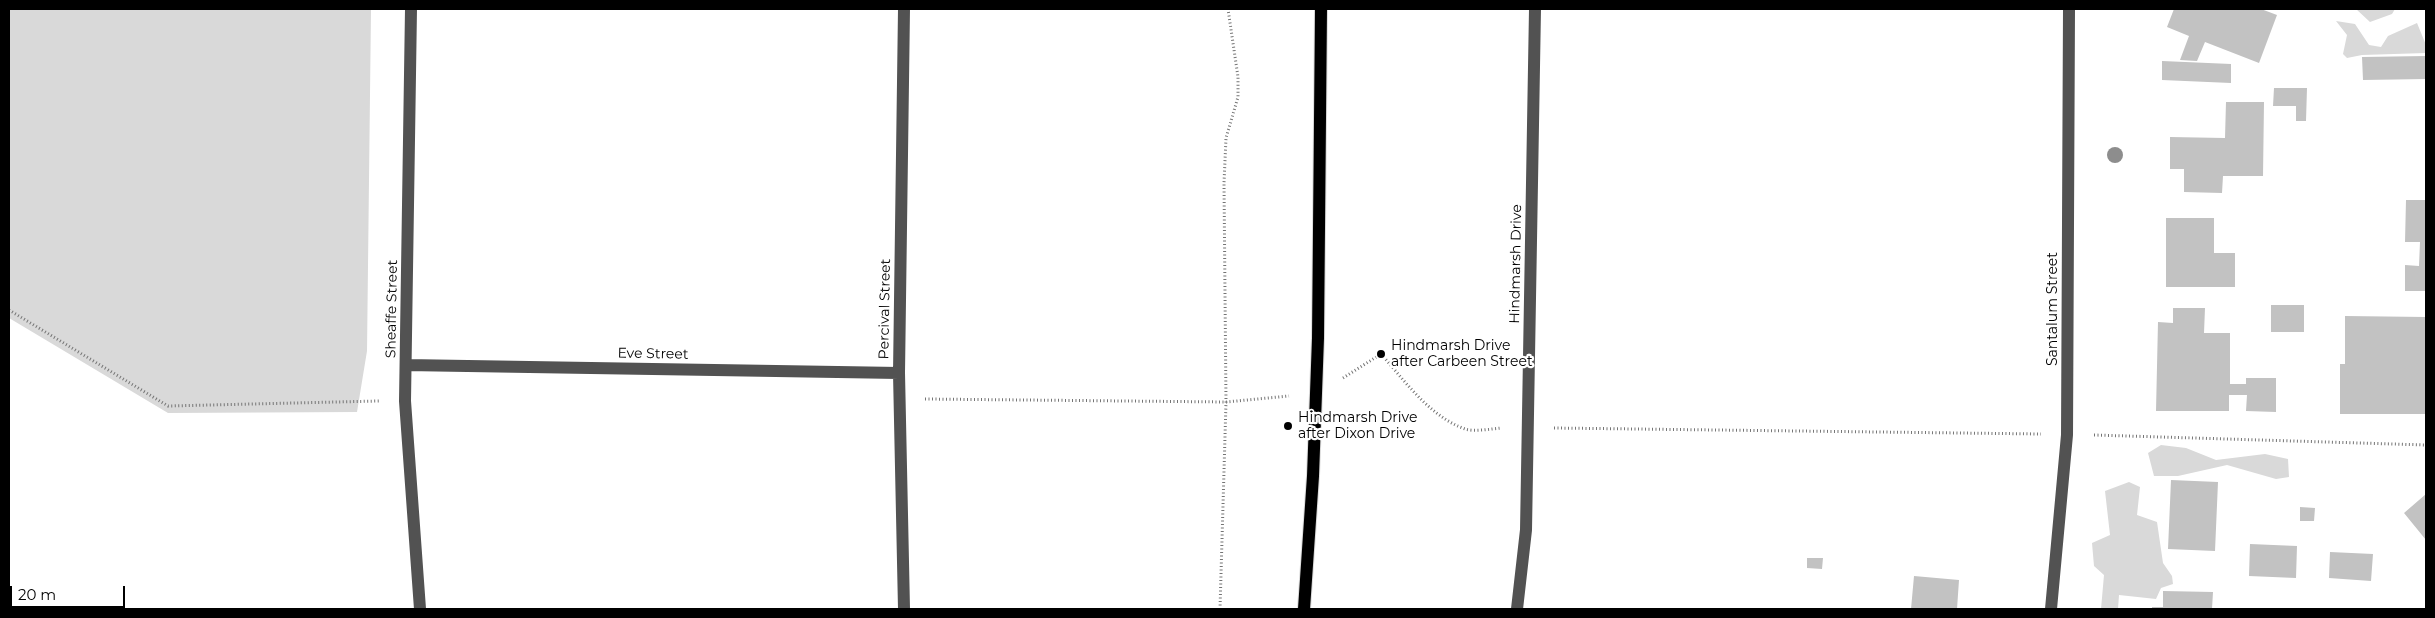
<!DOCTYPE html>
<html>
<head>
<meta charset="utf-8">
<style>
  body { margin:0 }
  #map { position:relative; width:2435px; height:618px; overflow:hidden; background:#fff; font-family:Montserrat,sans-serif }
  canvas { display:block }
  .frame { position:absolute; inset:0; border:10px solid #000; pointer-events:none }
  .scale { position:absolute; left:10px; top:586px; width:115px; height:22px; box-sizing:border-box; border:2px solid #000; border-top:0; padding-left:6px; font-size:15px; line-height:18px; white-space:nowrap; color:#000; -webkit-text-stroke:4px #fff; paint-order:stroke }
</style>
</head>
<body>
<div id="map">
<canvas width="2435" height="618"></canvas>
<div class="frame"></div>
<div class="scale">20 m</div>
</div>
<script>
const context = document.querySelector('canvas').getContext('2d');
context.lineJoin = 'round';
function paint(path, color) { context.fillStyle = color; context.fill(path, 'evenodd'); }
function trace(path, color, width, dash) { context.strokeStyle = color; context.lineWidth = width; context.lineCap = dash ? 'butt' : 'round'; context.setLineDash(dash || []); context.stroke(path); }
function label(font, color, halo, rows, align = 'center') {
  context.font = font + ' Montserrat,sans-serif'; context.lineWidth = 4.5; context.setLineDash([]); context.textBaseline = 'middle'; context.strokeStyle = halo; context.fillStyle = color; for (const [text, x, y, turn = 0] of rows) {
    context.save(); context.translate(x, y); context.rotate((+turn || 0) * Math.PI / 180); context.textAlign = isNaN(turn) ? turn : align; if (halo) context.strokeText(text, 0, 0); context.fillText(text, 0, 0); context.restore();
  }
}
paint(new Path2D(`
  M 9,9 L 371,9 L 367,351 L 357,412 L 168,413 L 9,318 Z
  M 2356,9 L 2395,9 L 2392,14 L 2370,22 Z
  M 2336,21 L 2355,24 L 2369,45 L 2381,47 L 2388,36 L 2417,23 L 2426,45 L 2426,53 L 2362,55 L 2347,58 L 2343,54 L 2347,35 Z
  M 2161,445 L 2186,448 L 2216,460 L 2265,454 L 2288,459 L 2289,477 L 2276,479 L 2227,465 L 2178,476 L 2154,476 L 2148,453 Z
  M 2129,482 L 2140,487 L 2137,515 L 2157,522 L 2163,563 L 2172,576 L 2173,584 L 2161,588 L 2156,599 L 2119,595 L 2118,609 L 2101,609 L 2104,575 L 2094,566 L 2092,543 L 2110,535 L 2105,491 Z`), '#d9d9d9');
paint(new Path2D(`
  M 2174,9 L 2261,9 L 2277,15 L 2259,63 L 2205,42 L 2197,61 L 2180,60 L 2189,36 L 2167,27 Z
  M 2426,56 L 2426,79 L 2363,80 L 2362,57 Z
  M 2162,61 L 2231,64 L 2231,83 L 2162,80 Z
  M 2274,88 L 2307,88 L 2306,121 L 2296,121 L 2296,106 L 2273,106 Z
  M 2226,102 L 2264,102 L 2263,176 L 2223,176 L 2222,193 L 2184,192 L 2184,169 L 2170,169 L 2170,137 L 2225,138 Z
  M 2406,200 L 2426,200 L 2426,291 L 2405,291 L 2405,265 L 2419,266 L 2420,242 L 2405,242 Z
  M 2166,218 L 2214,218 L 2214,253 L 2235,253 L 2235,287 L 2166,287 Z
  M 2271,305 L 2304,305 L 2304,332 L 2271,332 Z
  M 2173,308 L 2205,308 L 2204,333 L 2230,333 L 2230,384 L 2246,384 L 2246,378 L 2276,378 L 2276,412 L 2246,411 L 2247,395 L 2229,395 L 2229,411 L 2156,411 L 2158,322 L 2173,323 Z
  M 2345,316 L 2426,317 L 2426,414 L 2340,414 L 2340,364 L 2345,364 Z
  M 2171,480 L 2218,482 L 2215,551 L 2168,549 Z
  M 2426,494 L 2426,540 L 2404,513 Z
  M 2300,507 L 2315,508 L 2314,521 L 2300,521 Z
  M 2250,544 L 2297,546 L 2296,578 L 2249,576 Z
  M 2330,552 L 2373,554 L 2371,581 L 2329,578 Z
  M 1807,558 L 1823,558 L 1822,569 L 1807,568 Z
  M 1914,576 L 1959,580 L 1957,609 L 1911,609 Z
  M 2163,591 L 2213,592 L 2212,609 L 2152,609 L 2152,607 L 2163,607 Z`), '#c2c2c2');
const major = new Path2D(`
  M 1304,609 L 1313,476 L 1318,338 L 1321,9`);
trace(major, '#dbdbdb', 14);
trace(new Path2D(`
  M 9,310 L 168,406 L 379,401
  M 1343,378 L 1381,354 C 1405,381 1429,416 1465,429 C 1475,432 1490,429 1501,428
  M 925,399 L 1226,402 L 1289,396
  M 1554,428 L 2041,434
  M 2094,435 L 2426,445
  M 1220,609 L 1226,402 L 1224,183 L 1226,138 L 1238,97 L 1238,77 L 1228,9`), '#747474', 3, [1, 2.5]);
trace(new Path2D(`
  M 411,9 L 405,401 L 420,609
  M 904,9 L 899,373 L 904,609
  M 406,365 L 899,373
  M 1517,609 L 1526,530 L 1535,9
  M 2051,609 L 2067,435 L 2069,9`), '#525252', 12);
trace(major, '#000', 12);
context.fillStyle = '#8d8d8d';
for (const [x, y] of [
  [2115,155]
]) { context.beginPath(); context.arc(x, y, 8, 0, 2 * Math.PI); context.fill(); }
for (const [x, y, r, color] of [
  [1381,354,5,"#000"],
  [1288,426,5,"#000"]
]) { const dot = new Path2D(); dot.arc(x, y, r, 0, 2 * Math.PI); context.fillStyle = color; context.fill(dot); trace(dot, '#fff', 2); }
label('14px', '#000', '#fff', [
  ["Hindmarsh Drive",1516,264,-89],
  ["Sheaffe Street",392,309,-89],
  ["Percival Street",885,309,-89],
  ["Santalum Street",2053,309,-90],
  ["Eve Street",653,354,1]
]);
label('14px', '#000', '#fff', [
  ["Hindmarsh Drive",1391,346],
  ["after Carbeen Street",1391,362],
  ["Hindmarsh Drive",1298,418],
  ["after Dixon Drive",1298,434]
], 'left');
</script>
</body>
</html>
